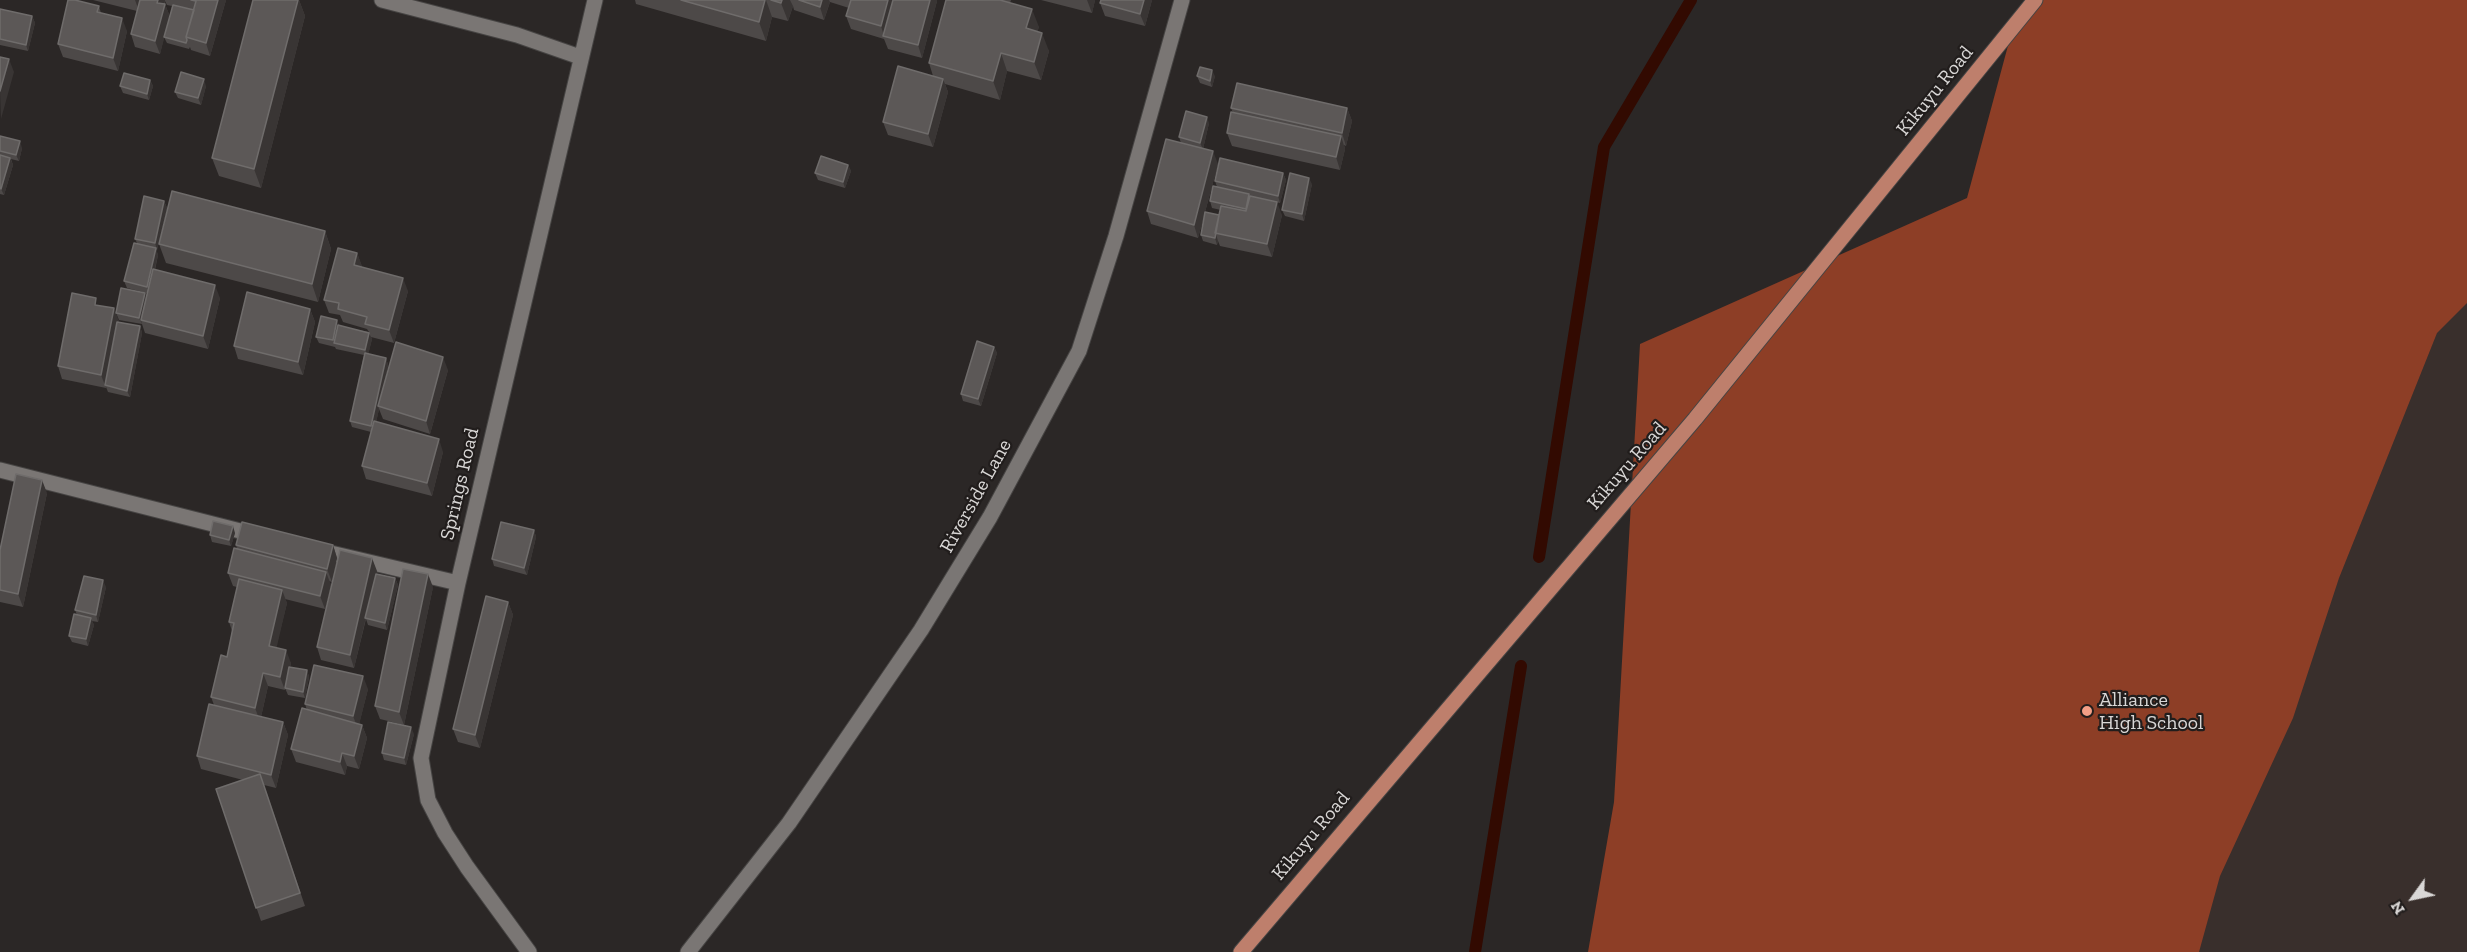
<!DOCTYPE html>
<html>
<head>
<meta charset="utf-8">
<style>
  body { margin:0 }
  #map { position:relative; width:2467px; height:952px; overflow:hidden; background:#2b2726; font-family:"Zilla Slab",serif }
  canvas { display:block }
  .north { position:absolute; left:2383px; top:868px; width:60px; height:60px; -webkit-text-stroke:4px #211d1c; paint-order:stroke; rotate:237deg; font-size:16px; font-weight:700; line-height:24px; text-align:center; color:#d9d7d6 }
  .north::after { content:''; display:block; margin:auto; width:21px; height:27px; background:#d9d7d6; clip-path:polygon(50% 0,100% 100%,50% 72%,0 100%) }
</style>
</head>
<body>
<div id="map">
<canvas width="2467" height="952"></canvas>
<div class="north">N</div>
</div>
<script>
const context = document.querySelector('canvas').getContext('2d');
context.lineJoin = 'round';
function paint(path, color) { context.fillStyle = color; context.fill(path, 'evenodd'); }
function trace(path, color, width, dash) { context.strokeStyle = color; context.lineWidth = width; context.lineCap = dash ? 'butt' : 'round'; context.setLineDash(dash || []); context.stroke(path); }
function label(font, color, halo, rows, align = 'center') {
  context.font = font + ' "Zilla Slab",serif'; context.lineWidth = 4.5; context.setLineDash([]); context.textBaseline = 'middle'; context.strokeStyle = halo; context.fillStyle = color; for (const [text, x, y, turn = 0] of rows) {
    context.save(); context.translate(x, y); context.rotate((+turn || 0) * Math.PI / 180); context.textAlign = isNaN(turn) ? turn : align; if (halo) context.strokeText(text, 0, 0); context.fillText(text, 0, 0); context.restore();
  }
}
paint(new Path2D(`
  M 2467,0 L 2467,952 L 1642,952 Z`), '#392f2c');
paint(new Path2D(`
  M 2042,0 L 2467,0 L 2467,303 L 2437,333 L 2339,578 L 2293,718 L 2220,876 L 2199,952 L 1588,952 L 1614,802 L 1640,344 L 1967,198 L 2013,27 Z`), '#8d3e26');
trace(new Path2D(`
  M 1539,557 L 1604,147 L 1691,0
  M 1475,952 L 1521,666`), '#320a01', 12);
const minor = new Path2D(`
  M 382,0 L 517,35 L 580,57
  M 0,470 L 260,536
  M 318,550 L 458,583
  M 529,952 L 467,867 L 445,833 L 428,800 L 421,758 L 458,583 L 595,0
  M 688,952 L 789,823 L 921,630 L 990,517 L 1079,351 L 1116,236 L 1182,0`);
const major = new Path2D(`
  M 1241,952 L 1695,419 L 2035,0`);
trace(minor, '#464443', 17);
trace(major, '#464443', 17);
trace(minor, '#7a7674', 15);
trace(major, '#be7f6c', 15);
paint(new Path2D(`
  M 93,0 L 226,0 L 210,56 L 191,50 L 190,47 L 189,49 L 167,43 L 164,37 L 160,54 L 135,47 L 131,34 L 137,11 ZM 165,1 L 167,5 L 172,6 L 170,17 L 165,4 Z
  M 253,0 L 299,0 L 305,16 L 261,188 L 219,176 L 212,158 Z
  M 635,0 L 937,0 L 937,1 L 922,58 L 888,49 L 884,39 L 851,29 L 846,16 L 849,8 L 830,2 L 824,20 L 794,10 L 793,6 L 788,21 L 772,17 L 766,41 L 636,4 Z
  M 946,0 L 1011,0 L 1010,3 L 1039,27 L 1037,31 L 1049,51 L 1041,80 L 1007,71 L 1000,100 L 945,84 L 948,92 L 933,147 L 888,135 L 883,122 L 933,76 L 929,63 Z
  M 1041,0 L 1095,0 L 1092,13 Z
  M 1152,0 L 1145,26 L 1105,16 L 1100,3 Z
  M 99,6 L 101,13 L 127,31 L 118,71 L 63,57 L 58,44 Z
  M 0,9 L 32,16 L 35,23 L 28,51 L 0,45 Z
  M 1197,76 L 1215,76 L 1212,87 L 1200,83 Z
  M 150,80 L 153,86 L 149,100 L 123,93 L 120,86 Z
  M 206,86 L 201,105 L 178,98 L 175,92 Z
  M 1231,108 L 1347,108 L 1352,121 L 1346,146 L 1344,145 L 1345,149 L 1340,170 L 1232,146 L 1227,133 L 1233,113 Z
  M 1209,123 L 1203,149 L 1218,164 L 1198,238 L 1151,224 L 1147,211 L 1181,143 L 1179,137 Z
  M 0,136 L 22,148 L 19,161 L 11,159 L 13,165 L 4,195 L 0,194 Z
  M 848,165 L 851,171 L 845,188 L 818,180 L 815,173 Z
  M 1283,173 L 1286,180 L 1280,203 L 1250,196 L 1282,215 L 1272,257 L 1220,246 L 1218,241 L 1217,245 L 1203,241 L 1201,235 L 1219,215 L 1221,210 L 1212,208 L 1210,201 L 1217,187 L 1215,181 Z
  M 1312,184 L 1304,221 L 1285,216 L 1282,210 Z
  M 164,201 L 167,208 L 157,250 L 156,250 L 158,255 L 155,270 L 220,298 L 208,349 L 145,333 L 142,324 L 119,320 L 116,313 L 146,297 L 147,293 L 127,288 L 124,281 L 137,243 L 135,239 Z
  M 325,231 L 331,249 L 318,302 L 166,263 L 159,244 Z
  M 357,253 L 362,267 L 408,291 L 394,343 L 371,337 L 372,339 L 368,354 L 386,358 L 388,365 L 385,380 L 448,370 L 430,434 L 383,419 L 379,409 L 376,422 L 443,452 L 432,496 L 366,479 L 362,466 L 371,432 L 352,427 L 350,421 L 364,355 L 336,349 L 335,347 L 319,343 L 316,337 L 337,320 L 339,326 L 369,332 L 367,329 L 343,322 L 340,315 L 329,313 L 324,300 Z
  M 99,305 L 119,321 L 119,322 L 140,326 L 142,333 L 130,397 L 108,392 L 106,387 L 106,388 L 62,379 L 58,366 Z
  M 310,309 L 315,322 L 303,375 L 238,359 L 234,346 Z
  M 994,347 L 997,353 L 981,406 L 963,401 L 961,394 Z
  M 47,493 L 23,607 L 0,602 L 0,550 Z
  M 534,530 L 536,537 L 527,575 L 494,566 L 492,559 Z
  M 235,533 L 231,546 L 212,542 L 210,535 Z
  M 236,545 L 333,545 L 337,558 L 332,582 L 329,581 L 331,585 L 325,609 L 285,599 L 287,603 L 276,647 L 291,663 L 290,667 L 307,670 L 309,677 L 305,698 L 288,695 L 285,688 L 287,682 L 285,690 L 268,686 L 261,717 L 283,722 L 288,735 L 276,788 L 264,785 L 305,906 L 261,921 L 216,789 L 243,780 L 201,769 L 197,756 L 214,705 L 211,697 L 227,657 L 232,631 L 229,622 L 237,587 L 233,586 L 228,573 L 237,549 Z
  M 377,571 L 376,574 L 395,578 L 398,585 L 387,630 L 368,625 L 366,619 L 354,668 L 321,660 L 317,647 Z
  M 106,587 L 98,622 L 92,621 L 94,625 L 88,646 L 72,642 L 69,636 L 77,615 L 75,610 Z
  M 433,587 L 404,725 L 380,719 L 375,706 Z
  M 508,602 L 513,615 L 480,748 L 458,742 L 453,729 Z
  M 368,689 L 359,724 L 362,725 L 367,738 L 359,769 L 347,766 L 345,775 L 296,762 L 291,749 L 307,710 L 305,704 Z
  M 414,734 L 406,765 L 384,760 L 382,753 Z`), '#4d4948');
paint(new Path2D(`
  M 135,0 L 142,0 L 139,11 Z
  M 158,0 L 165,0 L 165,1 L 162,16 L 157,3 Z
  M 218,0 L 226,0 L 210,56 L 206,43 Z
  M 298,0 L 299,0 L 305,16 L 261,188 L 254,169 Z
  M 765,0 L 766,0 L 772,17 L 766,41 L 759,22 Z
  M 782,0 L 790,0 L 793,6 L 788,21 L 781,3 Z
  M 822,0 L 829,0 L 830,2 L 824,20 L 820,7 Z
  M 888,0 L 896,0 L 884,36 L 881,26 Z
  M 930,0 L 937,0 L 937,1 L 922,58 L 918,45 Z
  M 1087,0 L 1095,0 L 1092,13 Z
  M 1144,0 L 1152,0 L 1145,26 L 1140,14 Z
  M 165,4 L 170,17 L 160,54 L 155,41 Z
  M 1032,9 L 1039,27 L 1033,47 L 1026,28 Z
  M 32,16 L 35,23 L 28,51 L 26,45 Z
  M 122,18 L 127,31 L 118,71 L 113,58 Z
  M 1042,33 L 1049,51 L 1041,80 L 1034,62 Z
  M 1001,53 L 1007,71 L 1000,100 L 993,81 Z
  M 9,59 L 14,72 L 1,119 L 0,91 Z
  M 1212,70 L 1215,76 L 1212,87 L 1210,81 Z
  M 204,79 L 206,86 L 201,105 L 198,98 Z
  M 943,79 L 948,92 L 933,147 L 928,134 Z
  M 150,80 L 153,86 L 149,100 L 147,94 Z
  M 1347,108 L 1352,121 L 1346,146 L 1342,133 Z
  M 1207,117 L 1209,123 L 1203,149 L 1200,143 Z
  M 1341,136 L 1345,149 L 1340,170 L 1336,157 Z
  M 20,141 L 22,148 L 19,161 L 16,155 Z
  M 1213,151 L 1218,164 L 1198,238 L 1194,225 Z
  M 10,158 L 13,165 L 4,195 L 1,189 Z
  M 848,165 L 851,171 L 845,188 L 843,182 Z
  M 1283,173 L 1286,180 L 1280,203 L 1278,196 Z
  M 1309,178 L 1312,184 L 1304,221 L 1302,214 Z
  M 164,201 L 167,208 L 157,250 L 155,243 Z
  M 1277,202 L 1282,215 L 1272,257 L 1267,244 Z
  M 325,231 L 331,249 L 318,302 L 312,284 Z
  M 1216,234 L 1218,241 L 1217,245 L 1215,238 Z
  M 156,248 L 158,255 L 149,294 L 147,287 Z
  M 357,253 L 362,266 L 359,278 L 354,265 Z
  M 403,278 L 408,291 L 394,343 L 389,330 Z
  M 215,285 L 220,298 L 208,349 L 203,336 Z
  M 145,293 L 147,300 L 141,320 L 142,324 L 139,318 Z
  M 114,308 L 119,321 L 106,386 L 105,385 L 106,388 L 101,375 Z
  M 310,309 L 315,322 L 303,375 L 298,362 Z
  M 337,320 L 340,327 L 334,343 L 333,340 Z
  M 140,326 L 142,333 L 130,397 L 127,391 Z
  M 369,333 L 372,339 L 368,356 L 365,350 Z
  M 994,347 L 997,353 L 981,406 L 978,399 Z
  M 443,357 L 448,370 L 430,434 L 426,421 Z
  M 386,358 L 388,365 L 379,407 L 378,406 L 379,409 L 374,433 L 371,426 Z
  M 439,439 L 443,452 L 432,496 L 427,483 Z
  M 42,480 L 47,493 L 23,607 L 18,594 Z
  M 233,526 L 235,533 L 231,546 L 229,540 Z
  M 534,530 L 536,537 L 527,575 L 524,568 Z
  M 333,545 L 337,558 L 332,582 L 327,569 Z
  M 372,558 L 377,571 L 354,668 L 350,655 Z
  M 326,572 L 331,585 L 325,609 L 320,596 Z
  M 428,574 L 433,587 L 404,725 L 399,712 Z
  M 395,578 L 398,585 L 387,630 L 385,623 Z
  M 103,580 L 106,587 L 98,622 L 96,615 Z
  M 282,590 L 287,603 L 274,659 L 269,646 Z
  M 508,602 L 513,615 L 480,748 L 475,735 Z
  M 91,618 L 94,625 L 88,646 L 86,639 Z
  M 286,650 L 291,663 L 285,690 L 280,677 Z
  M 307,670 L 309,677 L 305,698 L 303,692 Z
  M 263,673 L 268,686 L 260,721 L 255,708 Z
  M 363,676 L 368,689 L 358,729 L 353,716 Z
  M 283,722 L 288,735 L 276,788 L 271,775 Z
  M 362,725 L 367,738 L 359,769 L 354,756 Z
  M 411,727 L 414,734 L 406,765 L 404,758 Z
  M 342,753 L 347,766 L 345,775 L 340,762 Z`), '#393534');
const building = new Path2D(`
  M 68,0 L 75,0 L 99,6 L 97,12 L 122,18 L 113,58 L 58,44 Z
  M 140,0 L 158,0 L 157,3 L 165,4 L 155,41 L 131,34 Z
  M 191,0 L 218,0 L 206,43 L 186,37 L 196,1 Z
  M 253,0 L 298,0 L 254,169 L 212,158 Z
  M 681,0 L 765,0 L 759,22 Z
  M 771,0 L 782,0 L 781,3 Z
  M 799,0 L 822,0 L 820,7 Z
  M 851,0 L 888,0 L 881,26 L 846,16 Z
  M 893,0 L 930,0 L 918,45 L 883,36 Z
  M 946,0 L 1000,0 L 1032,9 L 1026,28 L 1042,33 L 1034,62 L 1001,53 L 993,81 L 929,63 Z
  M 1101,0 L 1144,0 L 1140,14 L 1100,3 Z
  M 173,5 L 194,10 L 186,37 L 187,40 L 186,43 L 164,37 Z
  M 0,9 L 32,16 L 26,45 L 0,39 Z
  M 0,57 L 9,59 L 0,91 Z
  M 898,66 L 943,79 L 928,134 L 883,122 Z
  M 1200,67 L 1212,70 L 1210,81 L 1197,76 Z
  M 181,72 L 204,79 L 198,98 L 175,92 Z
  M 124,73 L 150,80 L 147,94 L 120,86 Z
  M 1237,83 L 1347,108 L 1342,133 L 1231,108 Z
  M 1186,111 L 1207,117 L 1200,143 L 1179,137 Z
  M 1231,112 L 1341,136 L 1336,157 L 1227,133 Z
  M 0,136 L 20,141 L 16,155 L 0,151 Z
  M 1166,139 L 1213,151 L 1194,225 L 1147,211 Z
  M 0,155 L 10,158 L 1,189 L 0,188 Z
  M 821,156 L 848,165 L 843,182 L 815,173 Z
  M 1220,158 L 1283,173 L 1278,196 L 1215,181 Z
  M 1290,173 L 1309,178 L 1302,214 L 1282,210 Z
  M 1213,186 L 1249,194 L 1246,209 L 1210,201 Z
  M 172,191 L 325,231 L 312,284 L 159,244 Z
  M 144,196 L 164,201 L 155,243 L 135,239 Z
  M 1250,196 L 1277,202 L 1267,244 L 1215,233 L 1221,206 L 1246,211 Z
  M 1205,212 L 1219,215 L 1215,238 L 1201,235 Z
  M 134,243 L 156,248 L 147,287 L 124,281 Z
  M 338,248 L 357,253 L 354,265 L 403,278 L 389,330 L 365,324 L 367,317 L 338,309 L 339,303 L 324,300 Z
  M 153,269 L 215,285 L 203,336 L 141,320 Z
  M 121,288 L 145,293 L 139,318 L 116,313 Z
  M 247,292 L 310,309 L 298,362 L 234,346 Z
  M 72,293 L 96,298 L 95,305 L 114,308 L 101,375 L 58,366 Z
  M 321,316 L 337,320 L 333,340 L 316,337 Z
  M 117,322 L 140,326 L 127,391 L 105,385 Z
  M 338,325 L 369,333 L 365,350 L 334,343 Z
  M 977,341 L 994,347 L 978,399 L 961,394 Z
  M 396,342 L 443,357 L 426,421 L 378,406 Z
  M 365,353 L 386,358 L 371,426 L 350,421 Z
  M 374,421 L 439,439 L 427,483 L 362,466 Z
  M 16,474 L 42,480 L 18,594 L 0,590 L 0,550 Z
  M 213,521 L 233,526 L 229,540 L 210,535 Z
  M 242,522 L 333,545 L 327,569 L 236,545 Z
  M 501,522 L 534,530 L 524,568 L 492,559 Z
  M 234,548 L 326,572 L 320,596 L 228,573 Z
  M 340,550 L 372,558 L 350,655 L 317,647 Z
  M 403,569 L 428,574 L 399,712 L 375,706 Z
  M 376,574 L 395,578 L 385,623 L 365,618 Z
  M 84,576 L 103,580 L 96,615 L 75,610 Z
  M 239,579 L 282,590 L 269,646 L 286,650 L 280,677 L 263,673 L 255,708 L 211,697 L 221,655 L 227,657 L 234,623 L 229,622 Z
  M 486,596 L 508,602 L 475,735 L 453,729 Z
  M 74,614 L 91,618 L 86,639 L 69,636 Z
  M 314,665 L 363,676 L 353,716 L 305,704 Z
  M 289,667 L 307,670 L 303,692 L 285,688 Z
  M 209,704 L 283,722 L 271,775 L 197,756 Z
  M 302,708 L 362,725 L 354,756 L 342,753 L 340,762 L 291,749 Z
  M 388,722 L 411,727 L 404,758 L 382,753 Z
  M 260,774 L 300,893 L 256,908 L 216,789 Z`);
paint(building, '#5c5857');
trace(building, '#6f6c6b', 1.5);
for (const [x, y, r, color] of [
  [2087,711,6,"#f39f86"]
]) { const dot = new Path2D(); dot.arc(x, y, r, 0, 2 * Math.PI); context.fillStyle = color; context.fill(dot); trace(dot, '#211d1c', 2); }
label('20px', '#d9d7d6', '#211d1c', [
  ["Kikuyu Road",1935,91,-51],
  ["Kikuyu Road",1627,466,-49],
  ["Springs Road",460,484,-77],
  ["Riverside Lane",976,496,-61],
  ["Kikuyu Road",1311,836,-50]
]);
label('20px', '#d9d7d6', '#211d1c', [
  ["Alliance",2099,700],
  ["High School",2099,723]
], 'left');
</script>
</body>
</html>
